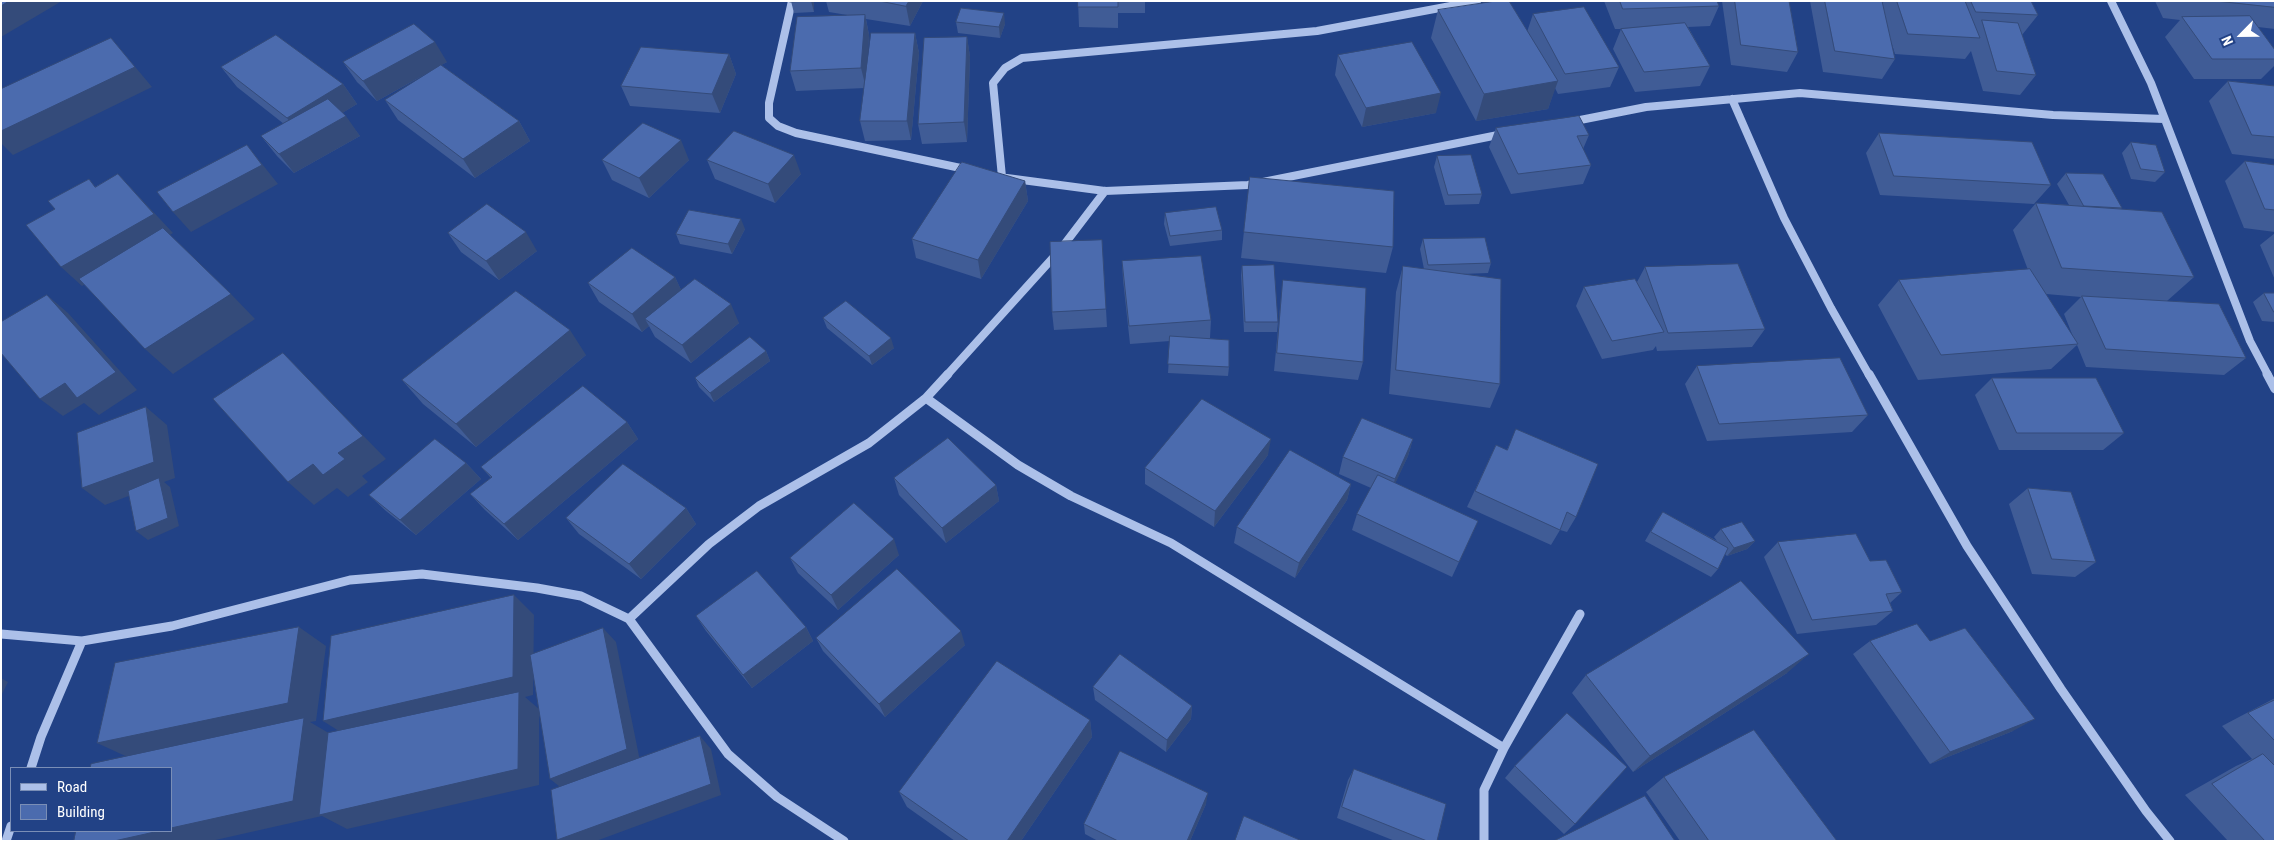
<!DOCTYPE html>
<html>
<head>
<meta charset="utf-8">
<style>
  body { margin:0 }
  #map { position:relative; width:2276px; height:842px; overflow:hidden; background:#224286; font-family:"Roboto Condensed",sans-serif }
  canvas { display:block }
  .frame { position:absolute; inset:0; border:2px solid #fff; pointer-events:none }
  .legend { position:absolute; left:10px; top:767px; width:162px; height:65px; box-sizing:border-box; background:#224286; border:1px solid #7a8eb6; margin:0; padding:6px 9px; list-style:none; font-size:15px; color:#fff }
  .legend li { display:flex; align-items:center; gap:10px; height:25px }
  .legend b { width:25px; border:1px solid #7a8eb6 }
  .north { position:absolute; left:2216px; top:10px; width:50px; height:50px; -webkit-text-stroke:4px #224286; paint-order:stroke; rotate:247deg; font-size:14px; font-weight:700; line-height:20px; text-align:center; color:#fff }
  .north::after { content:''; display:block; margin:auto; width:18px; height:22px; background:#fff; clip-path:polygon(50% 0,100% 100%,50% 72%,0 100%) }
</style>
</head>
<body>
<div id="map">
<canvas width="2276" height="842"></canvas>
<div class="frame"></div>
<ul class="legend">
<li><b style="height:6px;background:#acc0e9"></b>Road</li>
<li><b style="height:14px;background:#4b6bae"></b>Building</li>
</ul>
<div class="north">N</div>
</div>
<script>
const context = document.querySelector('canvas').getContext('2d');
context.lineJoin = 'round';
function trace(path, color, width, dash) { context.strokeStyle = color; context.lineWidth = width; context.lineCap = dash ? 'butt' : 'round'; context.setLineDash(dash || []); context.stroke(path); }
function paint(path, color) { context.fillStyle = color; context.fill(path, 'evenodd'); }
trace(new Path2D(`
  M 792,1 L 769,103 L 769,118 L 778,126 L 796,133 L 970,170
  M 2111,1 L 2151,83 L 2250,341 L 2268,375
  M 1732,99 L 1784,218 L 1831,308 L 1869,375
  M 1570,122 L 1646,107 L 1800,93 L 2053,115 L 2164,119
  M 1002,177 L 993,83 L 1005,68 L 1022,58 L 1317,31 L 1477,1
  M 1007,178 L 1105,191 L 1248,185 L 1503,134
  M 947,375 L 1060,250 L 1105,191`), '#acc0e9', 8);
trace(new Path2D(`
  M 1869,374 L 1967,546 L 2061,689 L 2146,811 L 2170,841
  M 2267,374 L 2275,389
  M 926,398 L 1018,465 L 1071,496 L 1171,543 L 1504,748
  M 629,619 L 709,544 L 759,506 L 869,443 L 926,398 L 948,374
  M 1,634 L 82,641 L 172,626 L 350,580 L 422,574 L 537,588 L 581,596 L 629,619 L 728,754 L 777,797 L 844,841
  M 31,768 L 41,737 L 82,641
  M 6,841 L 11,826
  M 1484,841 L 1484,790 L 1504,748 L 1580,614`), '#acc0e9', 9);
paint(new Path2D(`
  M 791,1 L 814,1 L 814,12 L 794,13 Z
  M 826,1 L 923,1 L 910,26 L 866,19 L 869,35 L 867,68 L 915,33 L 919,53 L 911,140 L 865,141 L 860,121 L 865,88 L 796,91 L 790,71 L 847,15 L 829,12 Z
  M 1078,1 L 1145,1 L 1145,13 L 1118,13 L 1118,28 L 1079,27 Z
  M 1604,1 L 1717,1 L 1719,6 L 1710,26 L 1688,27 L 1710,66 L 1700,86 L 1635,92 L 1613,49 L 1621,29 L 1624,29 L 1615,29 Z
  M 1722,1 L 1789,1 L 1798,52 L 1787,72 L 1731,65 Z
  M 1810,1 L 1882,1 L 1882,4 L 1884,1 L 2031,1 L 2038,15 L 2022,35 L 2036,75 L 2020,95 L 1983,91 L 1971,51 L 1965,59 L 1895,54 L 1891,41 L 1895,59 L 1882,79 L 1823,72 Z
  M 2155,1 L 2275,1 L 2275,29 L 2258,27 L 2275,50 L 2275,65 L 2261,79 L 2194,79 L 2165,37 L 2180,20 L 2163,18 Z
  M 1438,10 L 1527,32 L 1533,14 L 1619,67 L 1610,87 L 1558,94 L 1555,88 L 1548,109 L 1476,121 L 1431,38 Z
  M 956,22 L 1005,24 L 1000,38 L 958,33 Z
  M 967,37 L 970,57 L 967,142 L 922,144 L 918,124 Z
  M 729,54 L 736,74 L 720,113 L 630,106 L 621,86 Z
  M 1338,55 L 1436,113 L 1362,127 L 1335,75 Z
  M 343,62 L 447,62 L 441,65 L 519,121 L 530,141 L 475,178 L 398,120 L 385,100 L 435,69 L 377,101 L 357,82 Z
  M 221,67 L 343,84 L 357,104 L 342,113 L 360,136 L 294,173 L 277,156 L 261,136 L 284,124 L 237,87 Z
  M 2228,81 L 2275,86 L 2275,159 L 2232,154 L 2209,101 Z
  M 1496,128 L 1589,135 L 1583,149 L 1591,165 L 1583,184 L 1511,194 L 1489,147 Z
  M 1879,133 L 2051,185 L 2034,204 L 1880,195 L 1866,153 Z
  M 2131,142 L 2165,172 L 2155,182 L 2131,179 L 2122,153 Z
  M 1437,156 L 1482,194 L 1479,204 L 1445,205 L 1434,167 Z
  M 602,160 L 689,160 L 649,198 L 612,180 Z
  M 707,160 L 801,174 L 775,203 L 715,179 Z
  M 2245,161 L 2275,165 L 2275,232 L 2244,228 L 2225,181 Z
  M 2066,173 L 2122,208 L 2121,209 L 2194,277 L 2167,301 L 2246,358 L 2224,375 L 2086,367 L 2077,345 L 2051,369 L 1918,380 L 1878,305 L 1899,280 L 2028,270 L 2013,230 L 2036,203 L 2069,205 L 2057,184 ZM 2046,294 L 2081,297 L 2064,314 L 2074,339 Z
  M 1250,177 L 1393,247 L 1386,273 L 1241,258 Z
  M 1025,181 L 1028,201 L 981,279 L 916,258 L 912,239 Z
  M 1165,213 L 1222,230 L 1222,240 L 1170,246 L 1164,224 Z
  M 745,229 L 732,254 L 680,244 L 676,234 Z
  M 448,233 L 537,251 L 499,280 L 461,252 Z
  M 2275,233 L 2275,280 L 2260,245 Z
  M 1423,239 L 1491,263 L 1488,273 L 1462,274 L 1500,384 L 1490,408 L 1389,394 L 1396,292 L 1403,266 L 1424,269 L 1420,249 Z
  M 1122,261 L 1211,320 L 1210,338 L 1205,339 L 1229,367 L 1228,376 L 1168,373 L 1170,341 L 1130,344 L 1123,280 Z
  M 1242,266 L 1278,322 L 1277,332 L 1244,332 L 1241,275 Z
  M 1645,267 L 1765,329 L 1752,347 L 1657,351 L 1656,346 L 1653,350 L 1602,359 L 1576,306 L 1584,287 L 1637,282 Z
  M 675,277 L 681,290 L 739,323 L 691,363 L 655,337 L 649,326 L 642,332 L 599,302 L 588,283 Z
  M 1283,280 L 1363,362 L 1358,380 L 1274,371 L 1281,298 Z
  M 2264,293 L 2275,293 L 2275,322 L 2262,321 L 2253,302 Z
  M 1106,309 L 1107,327 L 1054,330 L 1052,312 Z
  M 823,318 L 894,348 L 872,365 L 827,328 Z
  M 766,351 L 770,361 L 714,402 L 699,387 L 695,378 Z
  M 586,355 L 476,447 L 423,404 L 402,380 Z
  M 1697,366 L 1868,415 L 1852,432 L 1707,441 L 1685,384 Z
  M 1992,378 L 2124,433 L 2103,450 L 1999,450 L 1975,395 Z
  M 627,422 L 638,439 L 518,540 L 485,510 L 470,494 L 491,478 L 481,467 Z
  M 1413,439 L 1408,456 L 1395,483 L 1478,521 L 1452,577 L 1352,530 L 1357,514 L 1371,488 L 1339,474 L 1343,457 Z
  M 1496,445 L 1576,517 L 1567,532 L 1560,530 L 1551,545 L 1467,507 Z
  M 1268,455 L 1214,527 L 1145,484 L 1145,468 Z
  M 466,463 L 481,479 L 416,535 L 386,511 L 369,495 Z
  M 894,478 L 996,485 L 999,501 L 946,543 L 899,495 Z
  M 1351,484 L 1347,500 L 1295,578 L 1234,543 L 1237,527 Z
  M 2028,488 L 2096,562 L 2075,577 L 2032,574 L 2009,504 Z
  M 686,508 L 696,524 L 641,579 L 579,534 L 566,518 Z
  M 1663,512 L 1717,541 L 1714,537 L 1721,529 L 1755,541 L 1747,549 L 1727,556 L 1725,554 L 1718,569 L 1711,577 L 1645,541 L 1657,520 Z
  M 1778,542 L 1870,561 L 1902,592 L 1890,603 L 1893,611 L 1876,625 L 1797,634 L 1764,557 Z
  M 899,555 L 838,610 L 798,573 L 790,558 Z
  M 696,616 L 806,627 L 813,641 L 752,688 L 706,631 Z
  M 816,638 L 965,645 L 885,717 L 823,651 Z
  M 1870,641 L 1930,641 L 2013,731 L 1930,764 L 1853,654 Z
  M 1787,673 L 1633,772 L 1572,693 L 1586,675 Z
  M 1093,687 L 1192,706 L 1191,719 L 1166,752 L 1095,700 Z
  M 2275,698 L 2275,841 L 2228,841 L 2185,795 L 2236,766 L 2252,759 L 2222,726 Z
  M 1090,720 L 1092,737 L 1021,841 L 955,841 L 907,807 L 899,792 Z
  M 1515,766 L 1575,824 L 1564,834 L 1505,778 Z
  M 1354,769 L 1437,841 L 1395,841 L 1337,818 L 1348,780 Z
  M 1664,777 L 1837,841 L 1680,841 L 1646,792 Z
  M 1206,804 L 1190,841 L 1098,841 L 1085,834 L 1084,824 Z`), '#405c96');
paint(new Path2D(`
  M 9,1 L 62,1 L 1,37 L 1,6 Z
  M 811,1 L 814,1 L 814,12 Z
  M 909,1 L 923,1 L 910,26 L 906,6 Z
  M 1004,13 L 1005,24 L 1000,38 L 999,27 Z
  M 865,15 L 869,35 L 866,88 L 861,68 Z
  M 915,33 L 919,53 L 911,140 L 907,121 Z
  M 967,37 L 970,57 L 967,142 L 964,122 Z
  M 111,38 L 152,87 L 13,155 L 1,143 L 1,131 Z
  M 435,42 L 447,62 L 377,101 L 363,81 Z
  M 729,54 L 736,74 L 720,113 L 712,94 Z
  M 1558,81 L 1548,109 L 1476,121 L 1484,94 Z
  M 343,84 L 357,104 L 302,138 L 287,118 Z
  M 1441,93 L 1436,113 L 1362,127 L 1366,108 Z
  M 346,116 L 360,136 L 294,173 L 279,154 Z
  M 519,121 L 530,141 L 475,178 L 463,159 Z
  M 681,140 L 689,160 L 649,198 L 639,178 Z
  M 247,145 L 278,184 L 191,232 L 173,212 Z
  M 794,155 L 801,174 L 775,203 L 768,184 Z
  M 118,174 L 173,233 L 82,286 L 61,267 Z
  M 1025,181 L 1028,201 L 981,279 L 978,260 Z
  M 741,219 L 745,229 L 732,254 L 728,244 Z
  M 526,232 L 537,251 L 499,280 L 486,261 Z
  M 675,277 L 684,296 L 645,319 L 649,326 L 642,332 L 632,314 Z
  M 231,294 L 255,319 L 173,374 L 145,349 Z
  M 47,295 L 68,313 L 137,390 L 99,415 L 84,403 L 63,416 L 40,399 Z
  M 731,304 L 739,323 L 691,363 L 682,345 Z
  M 570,330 L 586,355 L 476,447 L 456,424 Z
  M 891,338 L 894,348 L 872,365 L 869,356 Z
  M 766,351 L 770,361 L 714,402 L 710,393 Z
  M 283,353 L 386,459 L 362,476 L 368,482 L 348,497 L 337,488 L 314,505 L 288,482 L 313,464 L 338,453 Z
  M 146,407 L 167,425 L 175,478 L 164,482 L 170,487 L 179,526 L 148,540 L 136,531 L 160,484 L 105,505 L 82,488 Z
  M 627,422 L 638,439 L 518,540 L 504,524 Z
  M 1271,439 L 1268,455 L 1214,527 L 1215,511 Z
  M 1413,439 L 1408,456 L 1390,495 L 1395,479 Z
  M 466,463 L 481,479 L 416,535 L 400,520 Z
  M 1351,484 L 1347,500 L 1295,578 L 1299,563 Z
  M 996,485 L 999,501 L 946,543 L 942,528 Z
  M 686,508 L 696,524 L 641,579 L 629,564 Z
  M 894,539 L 899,555 L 838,610 L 831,595 Z
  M 1755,541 L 1747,549 L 1727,556 L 1734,548 Z
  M 514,595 L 534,615 L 533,695 L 525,697 L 539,709 L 539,785 L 347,829 L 322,816 L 211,841 L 114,841 L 159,831 L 171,831 L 171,828 L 132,759 L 97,743 L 299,627 L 326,646 L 316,721 L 310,722 L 332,735 L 350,738 L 323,721 Z
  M 806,627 L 813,641 L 752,688 L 743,675 Z
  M 603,628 L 616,642 L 640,761 L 564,790 L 550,779 Z
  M 961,631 L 965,645 L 885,717 L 879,704 Z
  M 1809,654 L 1787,673 L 1633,772 L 1650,756 Z
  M 1,678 L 8,682 L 1,696 Z
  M 1192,706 L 1191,719 L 1166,752 L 1167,740 Z
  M 2035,719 L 2013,731 L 1930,764 L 1950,752 Z
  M 1090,720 L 1092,737 L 1021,841 L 1007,841 Z
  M 700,736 L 711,749 L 721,795 L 596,841 L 559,841 L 557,840 Z
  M 1208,793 L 1206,804 L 1190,841 L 1187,841 Z`), '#344b7a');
const building = new Path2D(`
  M 1,1 L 9,1 L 1,6 Z
  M 791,1 L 807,1 L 790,2 Z
  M 880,1 L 909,1 L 906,6 Z
  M 1078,1 L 1118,1 L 1118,7 L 1078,7 Z
  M 1496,1 L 1509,1 L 1558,81 L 1484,94 L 1438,10 Z
  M 1620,1 L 1717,1 L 1719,6 L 1623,9 Z
  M 1735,1 L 1789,1 L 1798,52 L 1741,45 Z
  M 1825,1 L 1882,1 L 1895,59 L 1835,51 Z
  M 1897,1 L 1965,1 L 1980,38 L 1908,34 Z
  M 1971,1 L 2031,1 L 2038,15 L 1976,12 Z
  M 2216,1 L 2275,1 L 2275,7 Z
  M 1584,7 L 1619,67 L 1565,74 L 1533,14 Z
  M 961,8 L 1004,13 L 999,27 L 956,22 Z
  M 865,15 L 861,68 L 790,71 L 797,17 Z
  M 2250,16 L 2275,50 L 2275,59 L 2212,59 L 2182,17 Z
  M 1982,20 L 2018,23 L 2036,75 L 1997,71 Z
  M 1685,23 L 1710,66 L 1644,72 L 1621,29 Z
  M 414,24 L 435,42 L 363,81 L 343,62 Z
  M 871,33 L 915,33 L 907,121 L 860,121 Z
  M 276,35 L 343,84 L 287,118 L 221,67 Z
  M 967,37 L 964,122 L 918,124 L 924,38 Z
  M 111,38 L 135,67 L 1,131 L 1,89 Z
  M 1412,42 L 1441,93 L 1366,108 L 1338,55 Z
  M 641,47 L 729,54 L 712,94 L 621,86 Z
  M 441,65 L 519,121 L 463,159 L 385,100 Z
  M 2228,81 L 2275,86 L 2275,137 L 2252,135 Z
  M 328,99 L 346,116 L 279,154 L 261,136 Z
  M 1579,116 L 1589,135 L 1577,136 L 1591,165 L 1518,174 L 1496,128 Z
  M 643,123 L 681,140 L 639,178 L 602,160 Z
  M 734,131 L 794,155 L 768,184 L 707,160 Z
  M 1879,133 L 2032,142 L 2051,185 L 1894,176 Z
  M 2131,142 L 2156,145 L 2165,172 L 2141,169 Z
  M 247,145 L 262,165 L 173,212 L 157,192 Z
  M 1471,155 L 1482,194 L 1448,195 L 1437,156 Z
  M 2245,161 L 2275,165 L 2275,210 L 2265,209 Z
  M 962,162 L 1025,181 L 978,260 L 912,239 Z
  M 2066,173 L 2103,174 L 2122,208 L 2084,206 Z
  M 118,174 L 154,214 L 61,267 L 26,225 L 55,209 L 48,201 L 89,179 L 95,187 Z
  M 1250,177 L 1394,191 L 1393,247 L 1244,232 Z
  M 2036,203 L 2162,212 L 2194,277 L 2062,268 Z
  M 487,204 L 526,232 L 486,261 L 448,233 Z
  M 1216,207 L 1222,230 L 1170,236 L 1165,213 Z
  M 689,210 L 741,219 L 728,244 L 676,234 Z
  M 163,228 L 231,294 L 145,349 L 79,279 Z
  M 1485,238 L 1491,263 L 1428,265 L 1423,239 Z
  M 1102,240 L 1106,309 L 1052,312 L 1050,242 Z
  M 632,248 L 675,277 L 632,314 L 588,283 Z
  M 1201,256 L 1211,320 L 1129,326 L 1122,261 Z
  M 1738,264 L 1765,329 L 1668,333 L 1645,267 Z
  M 1274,265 L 1278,322 L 1245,322 L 1242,266 Z
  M 1403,266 L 1501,279 L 1500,384 L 1396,370 Z
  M 2030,269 L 2078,344 L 1941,355 L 1899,280 Z
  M 695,279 L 731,304 L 682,345 L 645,319 Z
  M 1635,279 L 1664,332 L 1612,341 L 1584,287 Z
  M 1283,280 L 1366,288 L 1363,362 L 1277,353 Z
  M 516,291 L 570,330 L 456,424 L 402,380 Z
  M 2264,293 L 2275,293 L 2275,312 L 2274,312 Z
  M 47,295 L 116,372 L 77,398 L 65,383 L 40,399 L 1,353 L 1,322 Z
  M 2082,296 L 2219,304 L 2246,358 L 2106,349 Z
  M 846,301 L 891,338 L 869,356 L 823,318 Z
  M 1170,336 L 1229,340 L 1229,367 L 1168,364 Z
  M 750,337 L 766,351 L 710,393 L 695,378 Z
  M 283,353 L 363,436 L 338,453 L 345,459 L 323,475 L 313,464 L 288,482 L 213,399 Z
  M 1840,358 L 1868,415 L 1719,424 L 1697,366 Z
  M 1992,378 L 2096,378 L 2124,433 L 2017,433 Z
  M 583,386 L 627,422 L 504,524 L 470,494 L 492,477 L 481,467 Z
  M 1202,399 L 1271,439 L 1215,511 L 1145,468 Z
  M 146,407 L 154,462 L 82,488 L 77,433 Z
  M 1362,418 L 1413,439 L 1395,479 L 1343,457 Z
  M 1516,429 L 1598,464 L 1576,517 L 1567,512 L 1560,530 L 1475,491 L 1496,445 L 1507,450 Z
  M 948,438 L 996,485 L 942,528 L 894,478 Z
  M 435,439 L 466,463 L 400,520 L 369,495 Z
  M 1290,450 L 1351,484 L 1299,563 L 1237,527 Z
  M 623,464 L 686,508 L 629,564 L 566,518 Z
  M 1378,475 L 1478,521 L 1459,562 L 1357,514 Z
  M 159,478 L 168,518 L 136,531 L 128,491 Z
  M 2028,488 L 2071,492 L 2096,562 L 2052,559 Z
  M 854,503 L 894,539 L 831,595 L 790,558 Z
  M 1663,512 L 1728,548 L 1718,569 L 1651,532 Z
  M 1742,522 L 1755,541 L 1734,548 L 1721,529 Z
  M 1856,534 L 1870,561 L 1886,560 L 1902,592 L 1886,594 L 1893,611 L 1812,620 L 1778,542 Z
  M 897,569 L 961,631 L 879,704 L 816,638 Z
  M 757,571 L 806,627 L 743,675 L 696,616 Z
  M 1741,581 L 1809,654 L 1650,756 L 1586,675 Z
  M 514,595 L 513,677 L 323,721 L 331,636 Z
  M 1917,624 L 1930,641 L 1965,628 L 2035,719 L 1950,752 L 1870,641 Z
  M 299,627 L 288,703 L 97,743 L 115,663 Z
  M 603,628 L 627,749 L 550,779 L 530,655 Z
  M 1120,654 L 1192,706 L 1167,740 L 1093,687 Z
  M 997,661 L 1090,720 L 1007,841 L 969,841 L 899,792 Z
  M 519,692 L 518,769 L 319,815 L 328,733 Z
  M 2275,700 L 2275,741 L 2248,713 Z
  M 1567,713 L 1627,767 L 1575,824 L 1515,766 Z
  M 304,718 L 293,801 L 171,828 L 171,768 L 90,768 L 91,764 Z
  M 1754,730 L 1837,841 L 1709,841 L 1664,777 Z
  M 700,736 L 711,784 L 557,840 L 551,790 Z
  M 1120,751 L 1208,793 L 1187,841 L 1118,841 L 1084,824 Z
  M 2263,754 L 2275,766 L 2275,841 L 2265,841 L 2212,784 Z
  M 1354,769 L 1446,804 L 1437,841 L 1427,841 L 1342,807 Z
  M 1645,796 L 1675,841 L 1554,841 Z
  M 1244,816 L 1302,841 L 1235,841 Z
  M 76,831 L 159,831 L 114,841 L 74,841 Z`);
paint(building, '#4b6bae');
trace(building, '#344b7a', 1);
</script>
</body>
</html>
